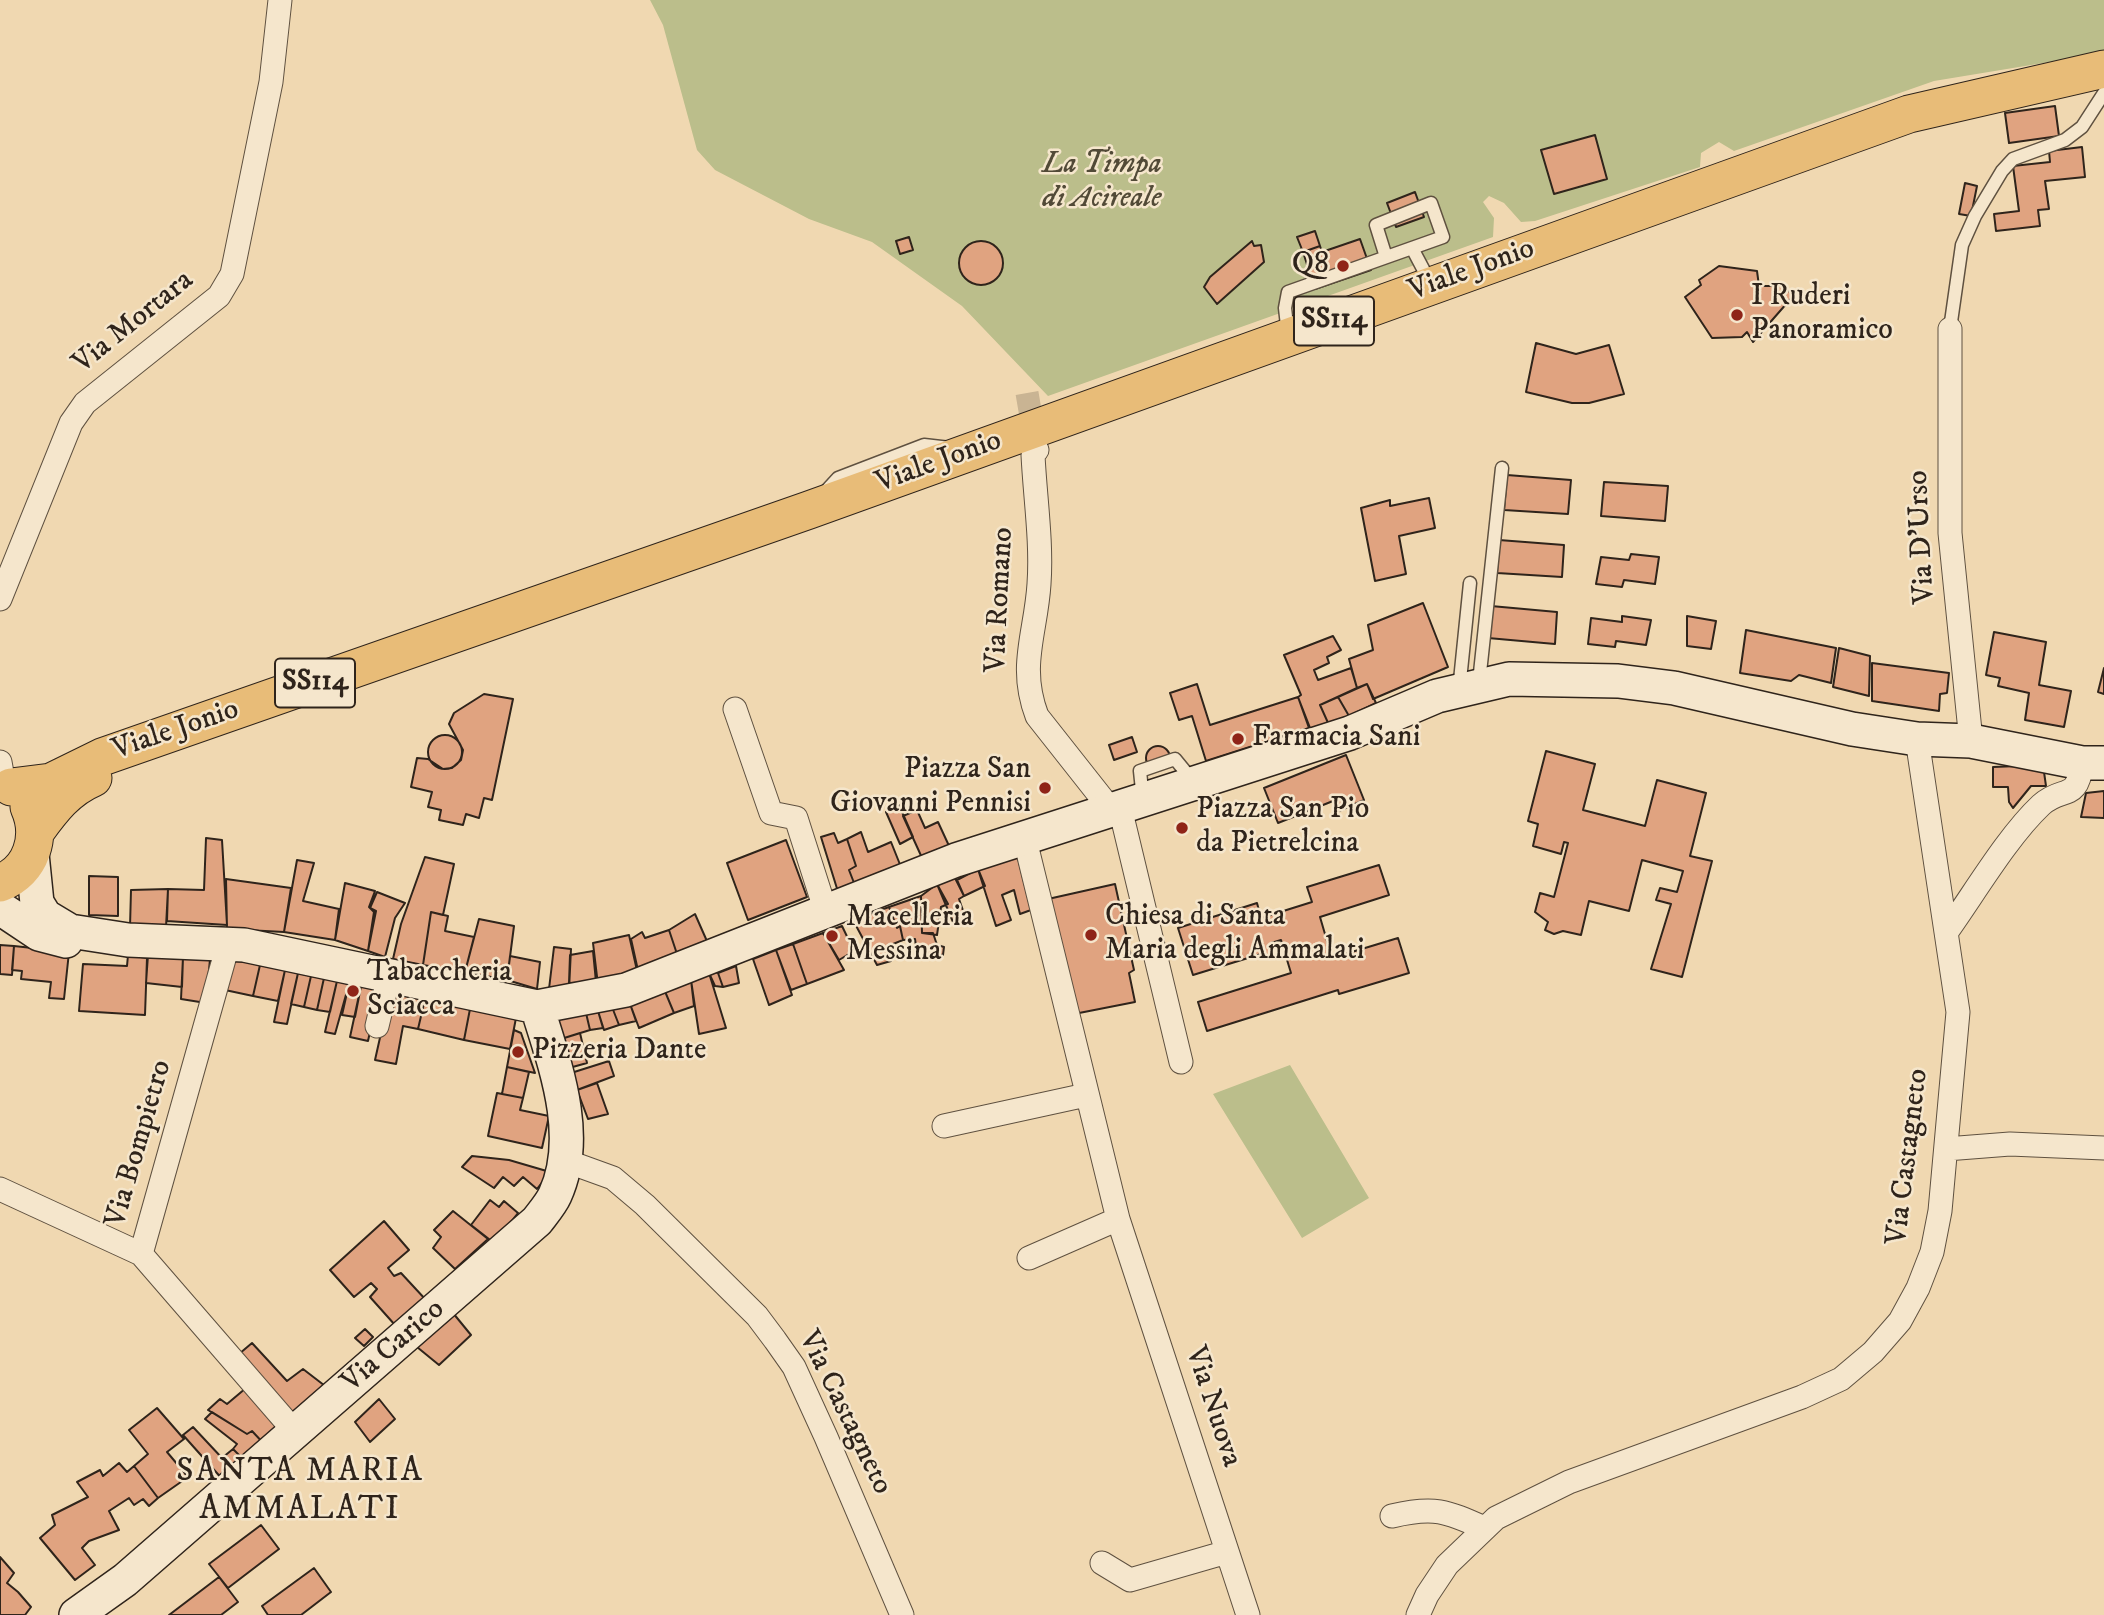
<!DOCTYPE html>
<html>
<head>
<meta charset="utf-8">
<style>
  body { margin:0 }
  canvas { display:block; background:#f0d8b1 }
</style>
</head>
<body>
<canvas width="2104" height="1615"></canvas>
<script>
const context = document.querySelector('canvas').getContext('2d');
context.lineJoin = 'round';
function paint(path, color) { context.fillStyle = color; context.fill(path, 'evenodd'); }
function trace(path, color, width, dash) { context.strokeStyle = color; context.lineWidth = width; context.lineCap = dash ? 'butt' : 'round'; context.setLineDash(dash || []); context.stroke(path); }
function label(font, color, halo, rows, align = 'center') {
  context.font = font + ' "IM FELL DW Pica",serif'; context.lineWidth = 5; context.setLineDash([]); context.textBaseline = 'middle'; context.strokeStyle = halo; context.fillStyle = color; for (const [text, x, y, turn = 0] of rows) {
    context.save(); context.translate(x, y); context.rotate((+turn || 0) * Math.PI / 180); context.textAlign = isNaN(turn) ? turn : align; if (halo) context.strokeText(text, 0, 0); context.fillText(text, 0, 0); context.restore();
  }
}
paint(new Path2D(`
  M 650,0 L 2104,0 L 2104,53 L 1934,81 L 1734,151 L 1719,142 L 1701,153 L 1700,167 L 1535,221 L 1521,222 L 1504,203 L 1489,196 L 1483,202 L 1494,218 L 1493,237 L 1048,396 L 962,306 L 872,242 L 809,219 L 715,170 L 697,150 L 663,25 Z
  M 1290,1065 L 1369,1198 L 1302,1238 L 1213,1094 Z`), '#bbbe8b');
const building = new Path2D(`
  M 2055,106 L 2059,136 L 2009,143 L 2005,113 Z
  M 1595,135 L 1607,179 L 1554,194 L 1541,150 Z
  M 2082,147 L 2085,177 L 2045,181 L 2049,209 L 2038,210 L 2040,226 L 1996,231 L 1994,214 L 2019,211 L 2013,166 L 2050,162 L 2049,151 Z
  M 1965,183 L 1977,186 L 1971,216 L 1959,214 Z
  M 1415,192 L 1424,217 L 1396,227 L 1387,203 Z
  M 1315,231 L 1320,246 L 1303,252 L 1297,237 Z
  M 909,237 L 913,250 L 900,254 L 896,241 Z
  M 1360,239 L 1371,270 L 1315,289 L 1303,252 L 1320,246 L 1322,252 Z
  M959 263a22 22 0 1 1 44 0a22 22 0 1 1-44 0Z
  M 1252,241 L 1254,246 L 1261,245 L 1264,262 L 1217,304 L 1204,287 L 1210,277 Z
  M 1719,266 L 1757,271 L 1759,286 L 1781,286 L 1794,295 L 1753,342 L 1747,332 L 1742,337 L 1712,338 L 1685,297 L 1701,285 L 1699,280 Z
  M 1536,343 L 1576,354 L 1609,345 L 1624,394 L 1589,403 L 1572,403 L 1526,392 Z
  M 1507,475 L 1571,480 L 1568,514 L 1504,510 Z
  M 1604,482 L 1668,486 L 1665,521 L 1601,516 Z
  M 1429,498 L 1435,528 L 1399,536 L 1406,574 L 1375,581 L 1361,508 L 1390,500 L 1390,506 Z
  M 1499,540 L 1564,545 L 1562,577 L 1497,573 Z
  M 1631,554 L 1659,557 L 1655,584 L 1624,580 L 1622,587 L 1596,584 L 1601,557 L 1629,560 Z
  M 1423,603 L 1448,667 L 1373,699 L 1367,684 L 1357,688 L 1349,659 L 1373,650 L 1368,625 Z
  M 1491,606 L 1557,612 L 1555,644 L 1488,638 Z
  M 1622,616 L 1651,620 L 1646,645 L 1616,641 L 1615,647 L 1588,644 L 1591,618 L 1622,622 Z
  M 1687,616 L 1716,621 L 1711,649 L 1687,646 Z
  M 1746,630 L 1836,648 L 1831,683 L 1799,675 L 1791,681 L 1740,673 Z
  M 1994,632 L 2046,642 L 2039,685 L 2071,691 L 2064,727 L 2025,720 L 2029,693 L 1998,686 L 2000,678 L 1986,675 Z
  M 1333,636 L 1341,650 L 1327,657 L 1329,663 L 1314,670 L 1318,680 L 1351,668 L 1357,688 L 1320,705 L 1329,725 L 1312,733 L 1298,697 L 1301,695 L 1284,655 Z
  M 1839,648 L 1870,656 L 1869,696 L 1833,687 Z
  M 1872,663 L 1949,673 L 1947,693 L 1940,694 L 1939,711 L 1872,701 Z
  M 2104,668 L 2104,694 L 2098,692 Z
  M 1197,684 L 1210,725 L 1298,697 L 1309,728 L 1206,761 L 1192,716 L 1179,720 L 1170,693 Z
  M 1367,684 L 1376,703 L 1349,716 L 1338,697 Z
  M 484,694 L 513,699 L 492,800 L 484,798 L 479,818 L 466,814 L 463,825 L 439,820 L 441,810 L 428,807 L 432,792 L 411,787 L 417,758 L 428,759 L 443,769 L 452,768 L 461,760 L 463,750 L 449,724 L 454,713 Z
  M 1338,697 L 1349,716 L 1329,725 L 1320,705 Z
  M428 752a17 17 0 1 1 34 0a17 17 0 1 1-34 0Z
  M 1132,737 L 1137,752 L 1114,760 L 1109,745 Z
  M1146 758a12 12 0 1 1 24 0a12 12 0 1 1-24 0Z
  M 1546,751 L 1595,764 L 1583,810 L 1645,826 L 1657,780 L 1706,793 L 1690,856 L 1712,861 L 1682,977 L 1651,969 L 1671,904 L 1656,900 L 1660,888 L 1677,892 L 1683,871 L 1642,860 L 1629,911 L 1589,901 L 1581,935 L 1563,931 L 1554,934 L 1545,930 L 1548,922 L 1535,912 L 1540,893 L 1554,897 L 1568,843 L 1564,842 L 1561,854 L 1533,846 L 1538,824 L 1528,821 Z
  M 1346,755 L 1364,800 L 1337,812 L 1333,801 L 1278,823 L 1264,788 Z
  M 2043,765 L 2046,786 L 2031,786 L 2013,808 L 2009,802 L 2008,787 L 1993,787 L 1993,767 Z
  M 2104,791 L 2104,818 L 2081,817 L 2086,793 Z
  M 899,805 L 913,837 L 900,844 L 886,812 Z
  M 917,810 L 925,828 L 938,822 L 950,848 L 923,860 L 903,816 Z
  M 861,832 L 868,852 L 891,842 L 901,867 L 856,888 L 849,870 L 856,866 L 847,839 Z
  M 834,833 L 838,843 L 847,839 L 856,866 L 849,870 L 856,888 L 839,895 L 821,837 Z
  M 206,838 L 222,840 L 227,925 L 167,921 L 168,889 L 204,890 Z
  M 786,840 L 807,897 L 748,920 L 727,863 Z
  M 1017,854 L 1031,910 L 1020,914 L 1014,890 L 1002,895 L 1011,920 L 996,926 L 977,866 Z
  M 425,857 L 454,864 L 443,915 L 431,912 L 423,965 L 393,959 L 401,924 Z
  M 297,860 L 314,863 L 303,901 L 339,909 L 335,940 L 284,932 Z
  M 1379,865 L 1389,895 L 1320,917 L 1332,958 L 1398,938 L 1409,973 L 1339,994 L 1338,990 L 1207,1031 L 1198,1002 L 1291,973 L 1281,940 L 1271,943 L 1275,954 L 1262,958 L 1261,954 L 1193,975 L 1178,928 L 1257,903 L 1261,918 L 1312,902 L 1307,887 Z
  M 978,869 L 985,886 L 964,896 L 957,880 Z
  M 89,876 L 118,877 L 118,916 L 89,915 Z
  M 955,878 L 964,896 L 959,899 L 966,919 L 953,922 L 937,884 Z
  M 226,879 L 291,888 L 284,932 L 227,929 Z
  M 345,883 L 375,891 L 369,907 L 374,912 L 368,951 L 335,940 Z
  M 937,884 L 948,904 L 941,907 L 937,935 L 922,933 L 921,896 Z
  M 1115,884 L 1134,970 L 1129,973 L 1135,1002 L 1074,1014 L 1048,899 Z
  M 168,889 L 166,927 L 130,927 L 131,890 Z
  M 377,892 L 405,903 L 395,918 L 385,957 L 368,951 L 376,911 L 370,908 Z
  M 921,896 L 922,933 L 933,933 L 937,945 L 944,947 L 943,955 L 917,953 L 915,939 L 903,940 L 900,926 L 897,928 L 889,907 Z
  M 889,907 L 897,928 L 900,926 L 903,940 L 888,946 L 891,961 L 877,965 L 853,920 Z
  M 431,912 L 448,916 L 445,931 L 474,937 L 465,972 L 423,965 Z
  M 695,914 L 710,948 L 679,960 L 669,930 Z
  M 479,919 L 514,926 L 507,980 L 465,972 Z
  M 842,926 L 854,951 L 839,960 L 823,933 Z
  M 669,930 L 679,960 L 639,975 L 631,939 L 642,932 L 645,938 Z
  M 823,933 L 844,970 L 807,984 L 793,944 Z
  M 629,935 L 638,975 L 598,985 L 593,943 Z
  M 793,944 L 807,984 L 791,990 L 776,950 Z
  M 0,945 L 14,946 L 12,975 L 0,974 Z
  M 14,946 L 69,952 L 64,999 L 49,998 L 51,982 L 21,979 L 22,971 L 12,970 Z
  M 554,947 L 571,949 L 569,990 L 549,989 Z
  M 776,950 L 792,995 L 769,1005 L 753,959 Z
  M 593,951 L 596,982 L 569,983 L 570,955 Z
  M 128,955 L 147,958 L 145,1015 L 79,1011 L 83,964 L 127,966 Z
  M 148,955 L 183,957 L 182,987 L 146,983 Z
  M 510,956 L 540,962 L 537,989 L 507,980 Z
  M 183,957 L 210,959 L 206,1003 L 181,999 Z
  M 233,959 L 260,965 L 253,996 L 225,990 Z
  M 260,965 L 285,970 L 278,1001 L 253,996 Z
  M 736,966 L 739,983 L 723,987 L 718,973 Z
  M 285,970 L 298,973 L 287,1024 L 274,1022 Z
  M 714,971 L 718,973 L 723,987 L 715,986 L 709,973 Z
  M 298,973 L 311,976 L 304,1007 L 291,1004 Z
  M 709,973 L 726,1028 L 699,1034 L 691,980 Z
  M 311,976 L 324,978 L 317,1010 L 304,1007 Z
  M 324,978 L 337,981 L 330,1012 L 317,1010 Z
  M 691,980 L 694,1006 L 674,1013 L 664,989 Z
  M 337,981 L 349,984 L 335,1034 L 325,1032 Z
  M 349,984 L 361,986 L 355,1017 L 342,1015 Z
  M 361,986 L 379,990 L 368,1041 L 350,1037 Z
  M 664,989 L 674,1013 L 639,1028 L 629,1001 Z
  M 390,993 L 425,999 L 418,1029 L 403,1026 L 396,1064 L 375,1060 Z
  M 425,999 L 470,1009 L 464,1040 L 418,1029 Z
  M 629,1001 L 636,1021 L 619,1025 L 612,1007 Z
  M 612,1007 L 619,1025 L 604,1030 L 598,1011 Z
  M 470,1009 L 516,1018 L 510,1049 L 464,1040 Z
  M 598,1011 L 603,1028 L 590,1030 L 586,1013 Z
  M 586,1013 L 590,1030 L 561,1039 L 556,1019 Z
  M 514,1030 L 521,1033 L 535,1073 L 507,1067 Z
  M 580,1033 L 587,1063 L 569,1068 L 561,1039 Z
  M 609,1061 L 614,1076 L 577,1090 L 571,1073 Z
  M 507,1067 L 529,1072 L 523,1098 L 502,1094 Z
  M 597,1083 L 608,1114 L 588,1119 L 577,1090 Z
  M 497,1093 L 523,1098 L 520,1110 L 549,1116 L 542,1148 L 488,1136 Z
  M 472,1156 L 509,1160 L 550,1172 L 537,1189 L 523,1177 L 514,1186 L 503,1177 L 494,1188 L 462,1167 Z
  M 490,1200 L 499,1207 L 504,1201 L 518,1213 L 494,1243 L 471,1225 Z
  M 453,1211 L 488,1239 L 455,1269 L 433,1248 L 441,1237 L 434,1230 Z
  M 384,1221 L 409,1250 L 388,1268 L 394,1276 L 401,1273 L 426,1300 L 395,1325 L 370,1297 L 377,1289 L 371,1283 L 354,1297 L 330,1270 Z
  M 453,1313 L 471,1335 L 439,1365 L 417,1347 Z
  M 365,1329 L 373,1337 L 364,1346 L 355,1338 Z
  M 252,1343 L 287,1381 L 303,1369 L 329,1389 L 296,1417 L 239,1354 Z
  M 246,1388 L 282,1431 L 266,1446 L 252,1431 L 247,1434 L 208,1410 L 220,1399 L 227,1404 Z
  M 379,1399 L 395,1419 L 370,1442 L 355,1422 Z
  M 157,1408 L 184,1439 L 167,1452 L 188,1477 L 158,1498 L 134,1466 L 148,1454 L 129,1430 Z
  M 212,1412 L 247,1434 L 252,1431 L 266,1446 L 246,1462 L 233,1449 L 237,1444 L 205,1419 Z
  M 193,1427 L 222,1458 L 233,1449 L 246,1462 L 224,1481 L 183,1435 Z
  M 119,1463 L 127,1472 L 134,1466 L 158,1498 L 149,1506 L 143,1499 L 134,1505 L 129,1498 L 109,1511 L 119,1530 L 89,1541 L 82,1548 L 95,1565 L 75,1580 L 40,1538 L 55,1525 L 52,1515 L 88,1497 L 77,1482 L 100,1470 L 103,1476 Z
  M 261,1525 L 279,1549 L 228,1588 L 209,1564 Z
  M 0,1557 L 14,1573 L 7,1583 L 18,1592 L 31,1607 L 25,1615 L 0,1615 Z
  M 314,1568 L 331,1592 L 301,1615 L 268,1615 L 262,1606 Z
  M 219,1577 L 238,1602 L 221,1615 L 169,1615 Z`);
paint(building, '#e0a380');
trace(building, '#2f241b', 2);
trace(new Path2D(`
  M 1027,393 L 1035,440`), '#c9b493', 23, [23, 11]);
const lane = new Path2D(`
  M 1386,257 L 1376,225 L 1431,203 L 1443,237 L 1412,248
  M 1950,329 L 1962,245 L 1975,216 L 2002,171 L 2013,159 L 2065,140 L 2082,127 L 2104,93
  M 1288,334 L 1285,308 L 1288,292 L 1412,248 L 1430,282
  M 826,491 L 838,478 L 924,445 L 950,448
  M 1479,682 L 1502,468
  M 1459,690 L 1470,583
  M 1143,800 L 1140,771 L 1175,759 L 1193,781`);
const street = new Path2D(`
  M 1950,329 L 1950,533 L 1971,741
  M 1037,450 L 1033,455 C 1035,497 1042,542 1039,584 C 1036,633 1018,666 1037,716 L 1112,811
  M 0,599 L 71,423 L 85,403 L 219,296 L 232,274 L 271,82 L 280,0
  M 735,709 L 771,813 L 796,818 L 826,912
  M 0,762 L 4,784
  M 1120,808 L 1181,1062
  M 1024,836 L 1118,1219 L 1248,1615
  M 1948,930 C 1975,892 2008,836 2041,805 C 2063,785 2077,803 2082,763
  M 228,945 L 141,1254 L 296,1433
  M 377,1026 L 389,976
  M 944,1126 L 1086,1095
  M 1946,1149 L 2010,1144 L 2104,1148
  M 566,1161 L 613,1178 L 645,1205 L 757,1316 L 775,1340 L 794,1367 L 826,1437 L 902,1615
  M 0,1189 L 141,1254
  M 1029,1258 L 1118,1219
  M 1392,1516 C 1434,1506 1446,1511 1484,1528
  M 1102,1563 L 1130,1580 L 1227,1552
  M 1418,1615 L 1427,1595 L 1447,1565 L 1496,1518 L 1569,1482 L 1802,1397 L 1841,1379 L 1873,1352 L 1900,1321 L 1918,1288 L 1932,1252 L 1940,1211 L 1958,1012 L 1917,739`);
const secondary = new Path2D(`
  M 32,854 L 37,903 L 45,916 L 70,931 L 128,940 L 244,945 L 537,1007 L 626,990 L 956,860 L 1350,733 L 1437,696 L 1509,679 L 1618,681 L 1674,688 L 1852,729 L 1917,739 L 1971,741 L 2082,763 L 2104,763
  M 0,908 L 39,934 L 66,941
  M 76,1615 L 125,1580 L 537,1221 C 543,1213 551,1204 555,1195 C 582,1136 555,1065 537,1007`);
const primary = new Path2D(`
  M 11,787 L 51,782 L 102,757 L 809,510 L 1909,114 L 2104,69
  M 36,831 C 52,809 67,789 93,778
  M 0,883 C 32,871 42,836 29,807`);
trace(lane, '#5f5140', 15);
trace(street, '#5f5140', 25);
trace(secondary, '#2f241b', 36);
trace(primary, '#2f241b', 39);
trace(lane, '#f5e6cc', 12);
trace(street, '#f5e6cc', 23);
trace(secondary, '#f5e6cc', 33);
trace(primary, '#e8bc78', 37);
for (const [x, y, r, color] of [
  [1343,266,7,"#8f2418"],
  [1737,315,7,"#8f2418"],
  [1238,739,7,"#8f2418"],
  [1045,788,7,"#8f2418"],
  [1182,828,7,"#8f2418"],
  [1091,935,7,"#8f2418"],
  [832,936,7,"#8f2418"],
  [353,991,7,"#8f2418"],
  [518,1052,7,"#8f2418"]
]) { const dot = new Path2D(); dot.arc(x, y, r, 0, 2 * Math.PI); context.fillStyle = color; context.fill(dot); trace(dot, '#f5e6cc', 2.5); }
for (const [x, y, w] of [
  [1334,321,80],
  [315,683,80]
]) { const box = new Path2D(); box.roundRect(x - w / 2, y - 24.5, w, 49, 5); context.fillStyle = '#f5e6cc'; context.fill(box); trace(box, '#2f241b', 2); }
label('bold 28px', '#2f241b', null, [
  ["SS114",1334,321],
  ["SS114",315,683]
]);
label('italic 30px', '#524a37', '#f5e6cc', [
  ["La Timpa",1102,166],
  ["di Acireale",1102,200]
]);
label('30px', '#2f241b', '#f5e6cc', [
  ["Q8",1329,266,"right"],
  ["I Ruderi",1751,298],
  ["Panoramico",1751,332],
  ["Farmacia Sani",1252,739],
  ["Piazza San",1031,771,"right"],
  ["Giovanni Pennisi",1031,805,"right"],
  ["Piazza San Pio",1196,811],
  ["da Pietrelcina",1196,845],
  ["Chiesa di Santa",1105,918],
  ["Maria degli Ammalati",1105,952],
  ["Macelleria",846,919],
  ["Messina",846,953],
  ["Tabaccheria",367,974],
  ["Sciacca",367,1008],
  ["Pizzeria Dante",532,1052]
], 'left');
label('30px', '#2f241b', '#f5e6cc', [
  ["Viale Jonio",1472,271,-20],
  ["Via Mortara",134,323,-39],
  ["Viale Jonio",939,463,-20],
  ["Via D'Urso",1923,537,-93],
  ["Via Romano",1001,600,-87],
  ["Viale Jonio",176,731,-19],
  ["Via Bompietro",140,1144,-74],
  ["Via Castagneto",1909,1157,-83],
  ["Via Carico",394,1347,-41],
  ["Via Nuova",1212,1407,72],
  ["Via Castagneto",844,1413,64]
]);
context.letterSpacing = '2px';
label('33px', '#2f241b', '#f5e6cc', [
  ["SANTA MARIA",300,1473],
  ["AMMALATI",300,1511]
]);
context.letterSpacing = '0px';
</script>
</body>
</html>
